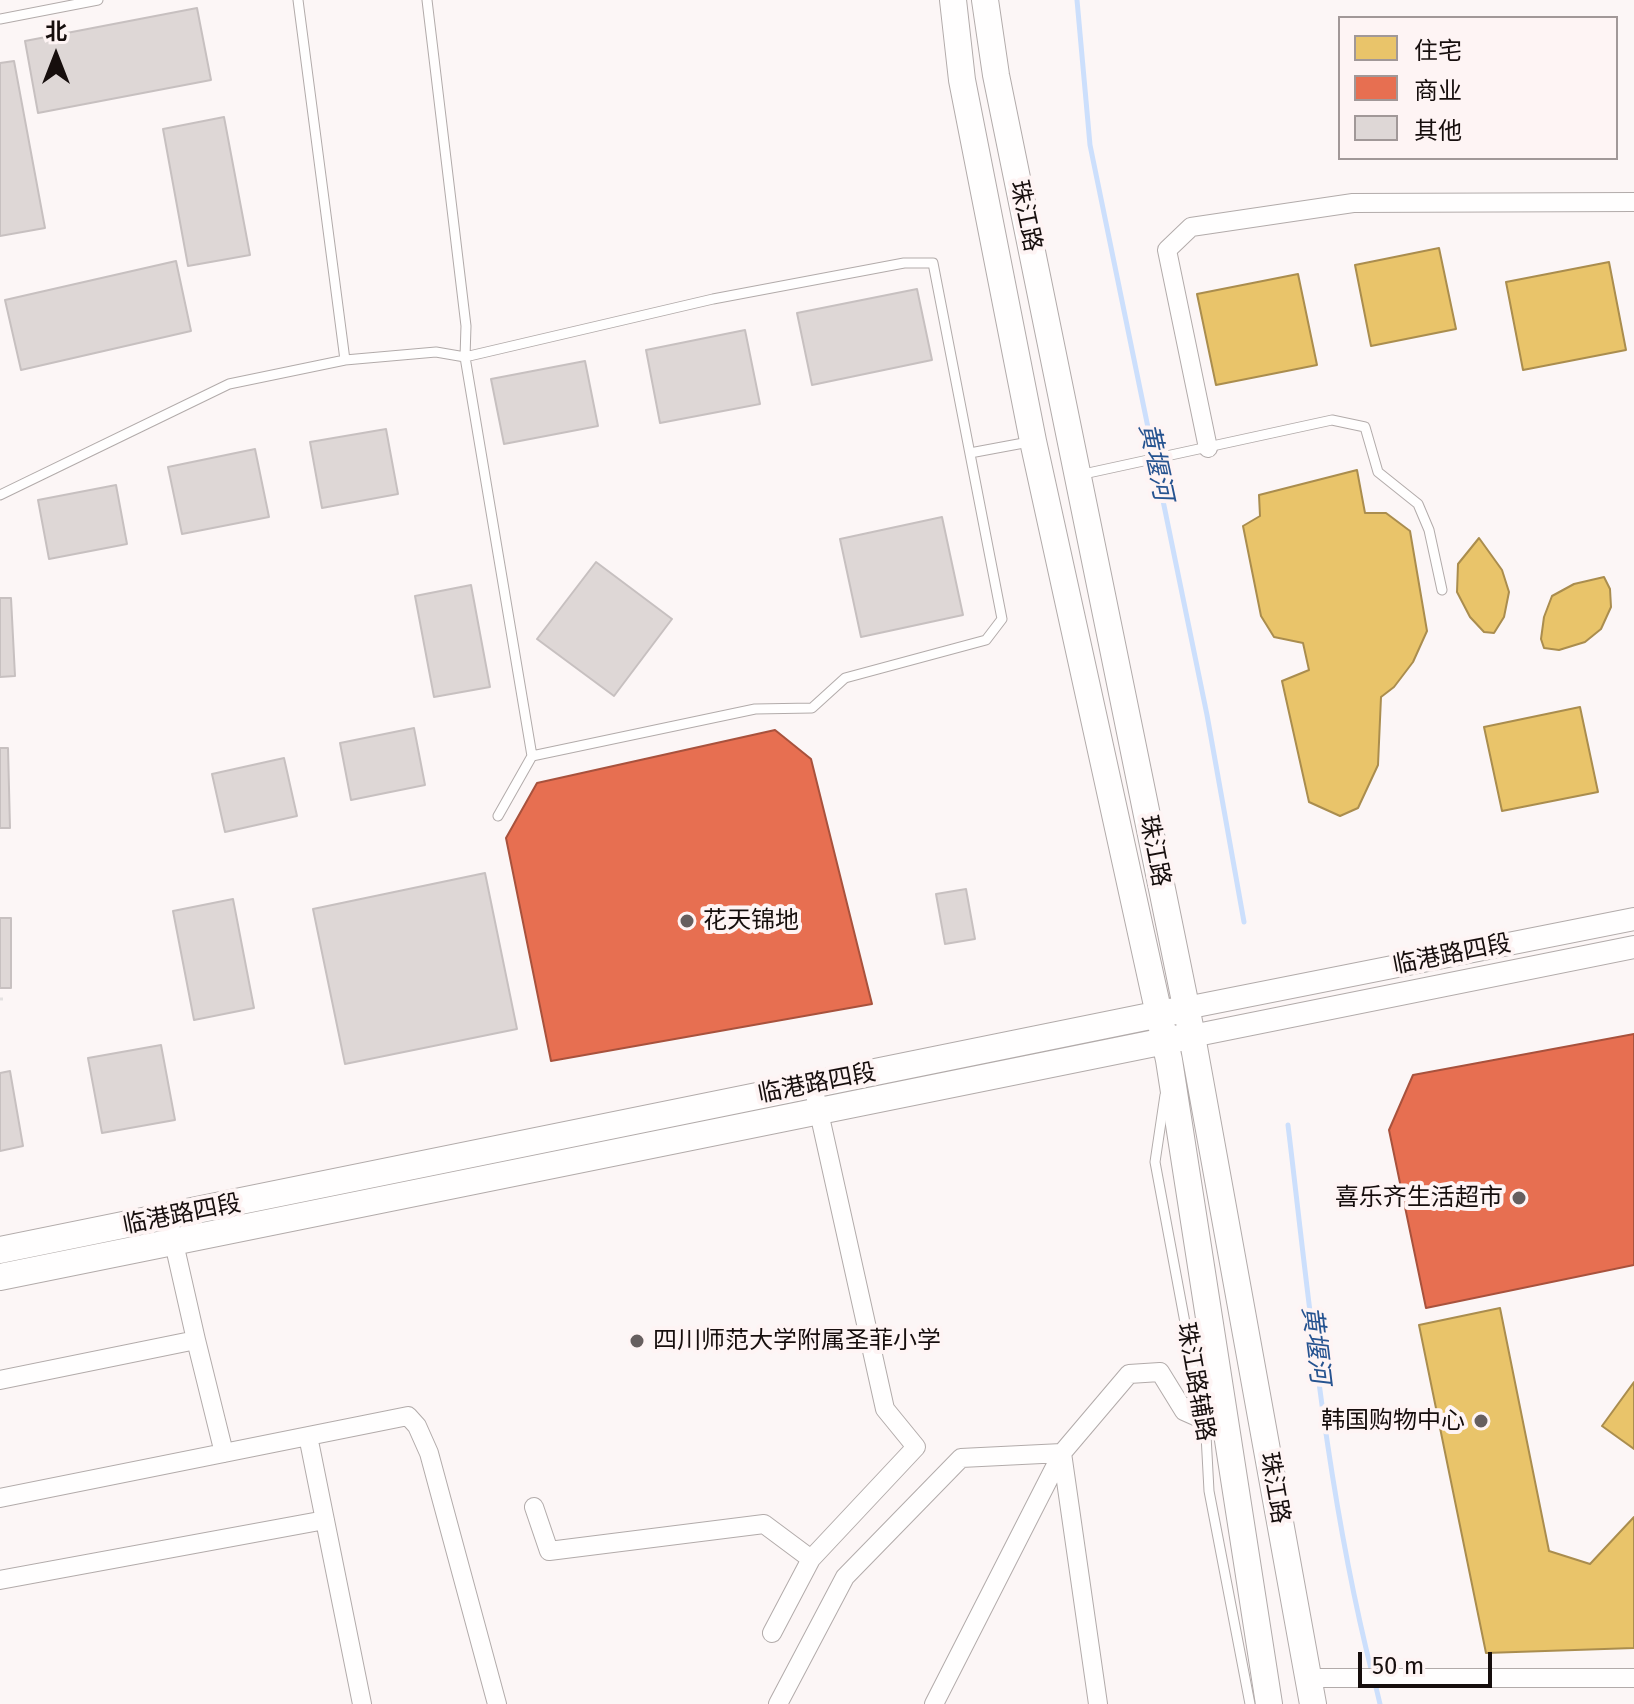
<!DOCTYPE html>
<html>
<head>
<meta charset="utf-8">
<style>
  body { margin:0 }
  #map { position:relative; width:1634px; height:1704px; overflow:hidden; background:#fcf6f6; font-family:"Fira Sans","Noto Sans SC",sans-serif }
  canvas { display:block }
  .legend { position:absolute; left:1338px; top:16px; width:280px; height:144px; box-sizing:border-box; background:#fef4f4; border:2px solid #a19898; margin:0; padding:10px 14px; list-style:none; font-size:24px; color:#160e0d }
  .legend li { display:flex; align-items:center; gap:16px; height:40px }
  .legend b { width:40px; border:2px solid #a19898 }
  .north { position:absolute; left:16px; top:16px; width:80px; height:80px; -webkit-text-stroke:6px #fef4f4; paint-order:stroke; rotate:0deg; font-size:22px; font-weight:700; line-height:32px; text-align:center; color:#160e0d }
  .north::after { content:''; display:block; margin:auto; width:28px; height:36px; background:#160e0d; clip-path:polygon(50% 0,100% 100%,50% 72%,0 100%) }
  .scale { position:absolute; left:1358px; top:1652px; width:134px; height:36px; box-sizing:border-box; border:4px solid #160e0d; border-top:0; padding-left:10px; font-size:24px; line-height:28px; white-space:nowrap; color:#160e0d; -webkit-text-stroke:6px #fef4f4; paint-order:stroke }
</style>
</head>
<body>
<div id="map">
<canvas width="1634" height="1704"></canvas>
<ul class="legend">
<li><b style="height:22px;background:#e9c46a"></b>住宅</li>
<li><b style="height:22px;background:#e76f51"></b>商业</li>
<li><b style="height:22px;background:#ded7d6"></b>其他</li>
</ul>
<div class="north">北</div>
<div class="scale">50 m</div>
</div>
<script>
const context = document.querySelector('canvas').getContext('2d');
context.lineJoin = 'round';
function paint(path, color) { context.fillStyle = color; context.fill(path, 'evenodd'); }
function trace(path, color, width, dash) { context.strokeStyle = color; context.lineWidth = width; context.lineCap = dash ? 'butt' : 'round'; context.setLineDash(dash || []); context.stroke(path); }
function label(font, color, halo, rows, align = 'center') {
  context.font = font + ' "Fira Sans","Noto Sans SC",sans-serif'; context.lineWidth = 8; context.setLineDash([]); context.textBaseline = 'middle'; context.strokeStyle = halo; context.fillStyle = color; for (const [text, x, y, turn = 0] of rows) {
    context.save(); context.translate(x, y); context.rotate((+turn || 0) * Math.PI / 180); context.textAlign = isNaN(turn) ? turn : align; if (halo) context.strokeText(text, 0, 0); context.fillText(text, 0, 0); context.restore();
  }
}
const homes = new Path2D(`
  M 1439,248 L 1456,329 L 1371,346 L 1355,265 Z
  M 1609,262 L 1626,350 L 1523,370 L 1506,282 Z
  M 1298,274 L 1317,365 L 1216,385 L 1197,294 Z
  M 1357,470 L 1365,513 L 1386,513 L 1410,531 L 1427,631 L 1413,662 L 1394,687 L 1381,697 L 1378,765 L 1358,808 L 1340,816 L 1309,802 L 1282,681 L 1309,670 L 1303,643 L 1274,637 L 1261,616 L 1243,526 L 1260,516 L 1259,495 Z
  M 1479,538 L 1502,570 L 1509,592 L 1504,617 L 1494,633 L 1484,632 L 1470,617 L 1457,592 L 1458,564 Z
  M 1604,577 L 1610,589 L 1611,607 L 1601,629 L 1585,642 L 1559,650 L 1544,648 L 1541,639 L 1544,617 L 1552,596 L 1574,584 Z
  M 1580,707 L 1598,792 L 1502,811 L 1484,727 Z
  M 1500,1308 L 1549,1551 L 1590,1564 L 1634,1517 L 1634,1648 L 1486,1653 L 1419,1325 Z
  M 1634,1382 L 1634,1449 L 1602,1426 Z`);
paint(homes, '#e9c46a');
trace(homes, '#aa8d4e', 2);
const shops = new Path2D(`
  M 775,730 L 811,759 L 872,1004 L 551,1061 L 506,838 L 537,783 Z
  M 1634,1034 L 1634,1265 L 1426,1308 L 1389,1130 L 1413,1075 Z`);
paint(shops, '#e76f51');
trace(shops, '#a8523d', 2);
trace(new Path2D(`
  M 1077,0 L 1090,145 L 1207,715 L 1244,922
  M 1288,1125 C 1310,1309 1327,1494 1372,1673
  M 1375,1683 L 1380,1704`), '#ccdffc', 5);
const building = new Path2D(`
  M 197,8 L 211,80 L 38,113 L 25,41 Z
  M 14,61 L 45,228 L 0,236 L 0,63 Z
  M 224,117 L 250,255 L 188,266 L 163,129 Z
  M 176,261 L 191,331 L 21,370 L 5,300 Z
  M 917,289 L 932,360 L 812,385 L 797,313 Z
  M 745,330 L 760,404 L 660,423 L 646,350 Z
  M 585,361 L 598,426 L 504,444 L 491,379 Z
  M 386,429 L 398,494 L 322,508 L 310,442 Z
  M 255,449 L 269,517 L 182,534 L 168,467 Z
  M 116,485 L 127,544 L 49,559 L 38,500 Z
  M 942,517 L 963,615 L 861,637 L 840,539 Z
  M 596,562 L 672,619 L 614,696 L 537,639 Z
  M 471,585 L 490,687 L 434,697 L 415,596 Z
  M 0,598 L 11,598 L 15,676 L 0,677 Z
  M 414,728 L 425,785 L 351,800 L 340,743 Z
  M 0,748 L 8,748 L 10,828 L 0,828 Z
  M 284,758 L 297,816 L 225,832 L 212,774 Z
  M 485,873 L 517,1029 L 345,1064 L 313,909 Z
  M 966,889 L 975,939 L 945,944 L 936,894 Z
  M 233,899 L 254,1008 L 194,1020 L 173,911 Z
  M 0,918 L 11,918 L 11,988 L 0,988 Z
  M 161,1045 L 175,1120 L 102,1133 L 88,1058 Z
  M 10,1071 L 23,1146 L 0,1151 L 0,1073 Z`);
paint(building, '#ded7d6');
trace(building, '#c7c0c0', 2);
const service = new Path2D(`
  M 298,0 L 345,360
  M 427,0 L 466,326 L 465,357 L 713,299 L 904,263 L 933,263 L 1002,619 L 986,640 L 845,678 L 812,708 L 755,709 L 532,756
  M 0,19 L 98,0
  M 970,453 L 1029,442
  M 1079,475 L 1332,420 L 1365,427 L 1378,472 L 1418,504 L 1429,530 L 1442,590
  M 0,495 L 229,384 L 345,360 L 436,352 L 465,357 L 532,756 L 498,816
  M 1165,1095 L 1155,1162 L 1206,1435 L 1209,1491 L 1250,1704`);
const minor = new Path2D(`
  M 1208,448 L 1167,250 L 1191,227 L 1353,203 L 1634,202
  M 196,1340 L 224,1453
  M 0,1380 L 196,1340 L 171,1230
  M 308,1436 L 362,1704
  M 1062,1453 L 1098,1704
  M 0,1498 L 408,1416 L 417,1426 L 429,1453 L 497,1704
  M 534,1507 L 549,1551 L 764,1524 L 811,1559
  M 0,1580 L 325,1520
  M 772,1633 L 811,1559 L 916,1447 L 885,1409 L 816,1099
  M 1309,1678 L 1634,1678
  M 778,1704 L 845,1577 L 961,1458 L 1062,1453 L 1129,1374 L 1160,1372 L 1184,1411 L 1202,1419
  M 934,1704 L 1062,1453`);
const tertiary = new Path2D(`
  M 1186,1008 L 1634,919
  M 1192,1036 L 1634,947`);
const secondary = new Path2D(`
  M 953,0 L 962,80 L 1033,441 L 1169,1060 L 1269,1704
  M 985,0 L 996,75 L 1192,1036 L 1313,1704
  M 0,1250 L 1175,1011
  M 0,1277 L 1180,1038`);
trace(service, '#b2abaa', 11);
trace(minor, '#b2abaa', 20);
trace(tertiary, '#b2abaa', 24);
trace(secondary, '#b2abaa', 28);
trace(new Path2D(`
  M 0,999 L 3,999`), '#e4e2e2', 3, [6, 6]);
trace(service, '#fffefe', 9);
trace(minor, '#fffefe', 18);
trace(tertiary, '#fffefe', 22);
trace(secondary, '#fffefe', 26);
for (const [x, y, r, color] of [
  [687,921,8,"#665f5f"],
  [1519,1198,8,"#665f5f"],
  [637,1341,8,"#665f5f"],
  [1481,1421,8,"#665f5f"]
]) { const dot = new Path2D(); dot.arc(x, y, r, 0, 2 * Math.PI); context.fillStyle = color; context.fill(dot); trace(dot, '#fef4f4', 3); }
label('24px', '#160e0d', '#fef4f4', [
  ["珠江路",1025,216,78],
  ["珠江路",1154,851,79],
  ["临港路四段",1452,955,-11],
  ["临港路四段",817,1084,-11],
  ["临港路四段",182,1215,-11],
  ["珠江路辅路",1195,1382,80],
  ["珠江路",1274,1488,80]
]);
label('24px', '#160e0d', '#fef4f4', [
  ["花天锦地",703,921],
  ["喜乐齐生活超市",1503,1198,"right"],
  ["四川师范大学附属圣菲小学",653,1341],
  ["韩国购物中心",1465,1421,"right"]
], 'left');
label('italic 26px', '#265390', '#fef4f4', [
  ["黄堰河",1155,462,78],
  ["黄堰河",1315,1345,83]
]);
</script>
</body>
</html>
